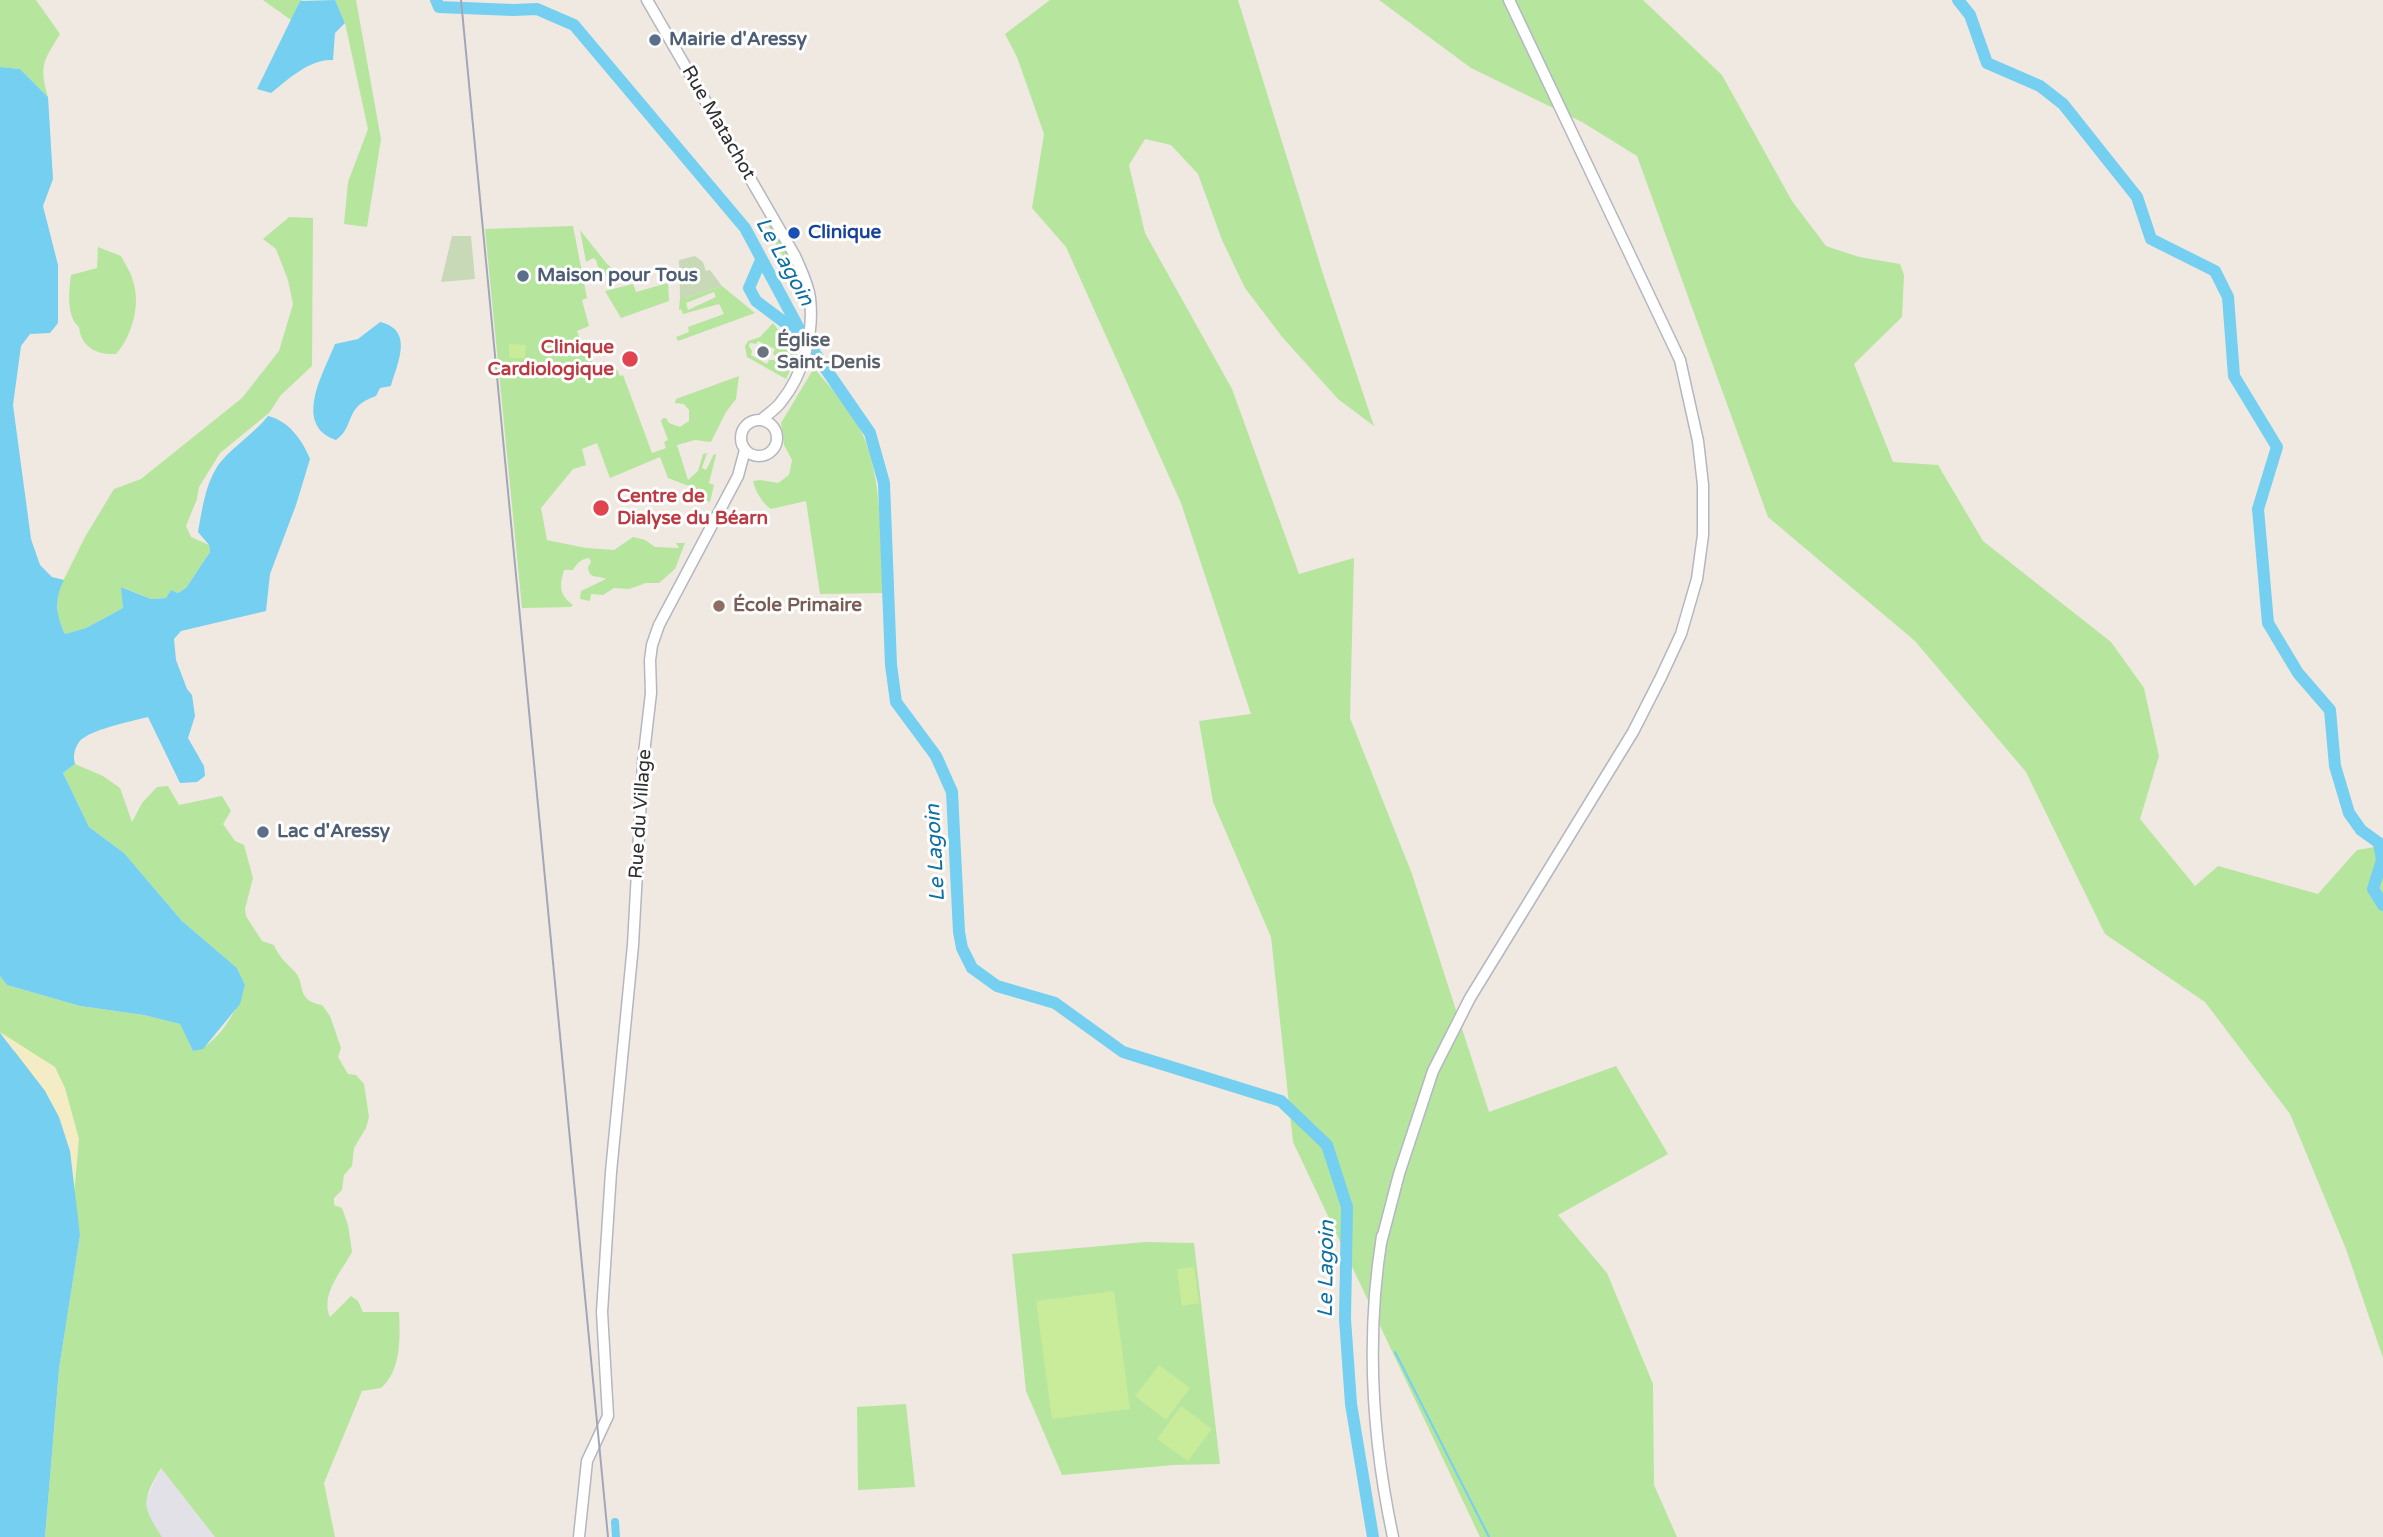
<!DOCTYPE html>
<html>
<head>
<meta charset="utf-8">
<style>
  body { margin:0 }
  canvas { display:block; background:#efe9e1 }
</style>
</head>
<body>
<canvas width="2383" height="1537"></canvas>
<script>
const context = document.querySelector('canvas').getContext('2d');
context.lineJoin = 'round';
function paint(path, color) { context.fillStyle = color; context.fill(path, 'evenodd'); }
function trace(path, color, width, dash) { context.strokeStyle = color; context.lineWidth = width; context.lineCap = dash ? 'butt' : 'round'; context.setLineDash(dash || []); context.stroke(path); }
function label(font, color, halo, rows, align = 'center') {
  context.font = font + ' "Varela Round",sans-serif'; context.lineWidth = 6; context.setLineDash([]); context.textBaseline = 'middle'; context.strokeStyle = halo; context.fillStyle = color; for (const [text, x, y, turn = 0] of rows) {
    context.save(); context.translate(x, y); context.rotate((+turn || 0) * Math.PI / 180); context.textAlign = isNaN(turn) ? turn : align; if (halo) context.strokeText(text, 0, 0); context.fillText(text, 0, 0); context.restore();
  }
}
paint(new Path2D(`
  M 161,1468 L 215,1537 L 162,1537 L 146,1513 L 147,1498 Z`), '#e3e1e8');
paint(new Path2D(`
  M 0,0 L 36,0 L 60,34 C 43,62 39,65 48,97 L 20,69 L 0,67 Z
  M 263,0 L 303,0 L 300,1 L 291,20 Z
  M 335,0 L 356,0 L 381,139 L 367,227 L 344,224 L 348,182 L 368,129 L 345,23 Z
  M 1050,0 L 1238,0 L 1324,277 L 1374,426 L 1338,399 L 1283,338 L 1245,288 L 1222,240 L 1198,174 L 1171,145 L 1145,139 L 1129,165 L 1145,233 L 1232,389 L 1299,574 L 1354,558 L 1350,718 L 1412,874 L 1489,1112 L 1616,1066 L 1668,1154 L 1558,1215 L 1607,1273 L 1653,1384 L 1654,1485 L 1677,1537 L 1480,1537 L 1293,1142 L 1271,937 L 1213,802 L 1199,721 L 1251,714 L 1181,503 L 1066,247 L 1032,208 L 1044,134 L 1017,57 L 1005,34 Z
  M 1379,0 L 1643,0 L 1722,75 L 1792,201 L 1826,246 L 1859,257 L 1900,264 L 1904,275 L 1902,317 L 1854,364 L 1893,462 L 1938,465 L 1983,541 L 2111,642 L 2144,688 L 2159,756 L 2140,819 L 2195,886 L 2218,866 L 2318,894 L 2357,850 L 2380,846 L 2383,853 L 2383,1358 L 2346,1249 L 2290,1114 L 2205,1002 L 2105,934 L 2026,772 L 1915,641 L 1768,517 L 1637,156 L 1582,122 L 1471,68 Z
  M 766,214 L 799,273 C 780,259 773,237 764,215 Z
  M 289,217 L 313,218 L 312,366 L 281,395 L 269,413 L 220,453 L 199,487 L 197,499 L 186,526 L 191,537 L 209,545 L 210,552 L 186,588 L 178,593 L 171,590 L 166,598 L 151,599 L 122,587 L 123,608 L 86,628 L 65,634 L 58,618 L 57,593 L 85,537 L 114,489 L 141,479 L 242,398 L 279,351 L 293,304 L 288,280 L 276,249 L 263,239 Z
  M 573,226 L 587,298 L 582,300 L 589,326 L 577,331 L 582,345 L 586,344 L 596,371 L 615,365 L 620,376 L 623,375 L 652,453 L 666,448 L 664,442 L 668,440 L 661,421 L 663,418 L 666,418 L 669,423 L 680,427 L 689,421 L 689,410 L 684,404 L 675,403 L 676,399 L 739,376 L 736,399 L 726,412 L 711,442 L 695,440 L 677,445 L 688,480 L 698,471 L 703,454 L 707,453 L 702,468 L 706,470 L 714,454 L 716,455 L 709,483 L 714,485 L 710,502 L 691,495 L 694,488 L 668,478 L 660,457 L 610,478 L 597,443 L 582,449 L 586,465 L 573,469 L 541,508 L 547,540 L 586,548 L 614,550 L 633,537 L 645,540 L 655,547 L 679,548 L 676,543 L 685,543 L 675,569 L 659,583 L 646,583 L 629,589 L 614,588 L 603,595 L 591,594 L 590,601 L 580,599 L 581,591 L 606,579 C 598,575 589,580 588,567 L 591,562 L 589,558 C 581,559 577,563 573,570 L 564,570 C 560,585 558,594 573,605 L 571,607 L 522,608 L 485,229 Z
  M 580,230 L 607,264 L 622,276 L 607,280 L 604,269 L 599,270 L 596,260 L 593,258 L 586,262 Z
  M 98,247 L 121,256 C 125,264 131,272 133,281 C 141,305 132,336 116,354 C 98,355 81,348 79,327 C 66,316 69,291 71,275 L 97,268 Z
  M 668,283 L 669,301 L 621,318 L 605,291 L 633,284 L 636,292 Z
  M 722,286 L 755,313 L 678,341 L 676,337 L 689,332 L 688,327 L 724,314 L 719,304 L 683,314 L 681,309 L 679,310 L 680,298 L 686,298 ZM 714,292 L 716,297 L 688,310 L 686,303 Z
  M 773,323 L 797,355 L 786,379 L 747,357 L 745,346 L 748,341 L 760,337 ZM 758,341 L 775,349 L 773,353 L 776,357 L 774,360 L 769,360 L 767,364 L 751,355 L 752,351 L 749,346 L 750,343 L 756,344 Z
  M 814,368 C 830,388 852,409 862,433 C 883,477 880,544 884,593 L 820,594 L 806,501 L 771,509 C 763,504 755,491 753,481 L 760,480 L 778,483 L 789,475 L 792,460 L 784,445 L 781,423 Z
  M 75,764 L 103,776 L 120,788 L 132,822 L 142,803 L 157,787 L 168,786 L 179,805 L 222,796 L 231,811 L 223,824 L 235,841 L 244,845 L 253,878 L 245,909 L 246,916 L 262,941 L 274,945 C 279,958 286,962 295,972 C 306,984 295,1000 322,1005 L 330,1016 L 341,1048 L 338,1057 L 348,1074 L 356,1075 L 364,1084 L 369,1117 L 366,1128 L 354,1148 L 352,1166 L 344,1175 L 342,1190 L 334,1198 L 334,1205 L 342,1208 L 348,1225 L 352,1252 C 342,1271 320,1294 330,1317 L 351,1296 L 358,1301 L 363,1312 L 399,1312 C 400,1336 402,1370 381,1388 L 362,1391 L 324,1483 L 335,1537 L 215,1537 L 161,1468 C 141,1501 142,1506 162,1537 L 45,1537 L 59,1369 L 80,1235 L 74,1196 L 12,1046 L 0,1033 L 0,976 L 7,985 L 80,1006 L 144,1015 L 180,1024 L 193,1051 C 217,1047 239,1008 245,985 L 237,968 L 182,921 L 124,853 L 89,827 L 63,773 Z
  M 1145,1242 L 1194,1243 L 1220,1464 L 1173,1465 L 1062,1475 L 1026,1391 L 1012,1254 Z
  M 906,1404 L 915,1487 L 858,1490 L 857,1407 Z`), '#b6e59e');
paint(new Path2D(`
  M 0,1032 L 55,1067 L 65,1088 L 79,1139 L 74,1196 L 70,1151 L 45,1091 Z`), '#f3ecc5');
paint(new Path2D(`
  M 452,236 L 471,236 L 475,279 L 441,282 Z
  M 695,256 L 703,262 L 706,271 L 710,270 L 722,286 L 686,298 L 680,298 L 679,260 Z`), '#c8d9b8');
paint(new Path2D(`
  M 509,344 L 526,345 L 525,358 L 509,358 Z
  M 1194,1267 L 1199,1303 L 1182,1306 L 1177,1269 Z
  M 1114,1291 L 1130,1409 L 1052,1419 L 1036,1301 Z
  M 1159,1365 L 1190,1388 L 1166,1420 L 1135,1396 Z
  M 1181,1406 L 1212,1429 L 1188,1461 L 1157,1439 Z`), '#c9ec9a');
paint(new Path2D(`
  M 335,0 L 345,23 L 335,33 L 333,60 C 309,59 289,79 271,93 L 257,89 L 300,1 Z
  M 0,67 L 20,69 L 48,97 L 53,179 L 43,206 L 58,265 L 58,323 L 50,333 L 30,334 L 21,346 L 13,405 L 31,539 L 40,565 L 52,577 L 64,580 C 54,599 56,615 65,634 L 86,628 L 123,608 L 121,587 L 151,599 L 166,598 L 171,590 L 178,593 L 186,588 L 210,552 L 209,545 L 198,532 C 202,510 205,486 217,467 C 227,451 254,434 268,416 C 288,420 303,441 310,459 L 296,505 L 270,574 L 266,611 L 181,631 L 174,639 L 176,660 L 187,689 L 192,695 L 195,716 L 188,738 L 204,766 L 205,776 L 197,782 L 180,783 L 148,717 C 132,721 88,730 79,742 C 74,749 73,757 75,764 L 63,773 L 89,827 L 124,853 L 182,921 L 237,968 L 245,985 L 240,1004 L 203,1049 L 193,1051 L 180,1024 L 144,1015 L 80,1006 L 7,985 L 0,976 Z
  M 380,322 C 414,330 398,362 391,386 L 380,388 L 376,396 C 343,407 356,426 336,440 C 292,425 324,372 335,344 L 358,339 Z
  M 0,1033 L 45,1091 L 59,1117 L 70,1151 L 80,1235 L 59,1369 L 45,1537 L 0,1537 Z`), '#75cff0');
trace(new Path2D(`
  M 1395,1352 L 1489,1537`), '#75cff0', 2);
trace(new Path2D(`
  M 615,1522 L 616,1537`), '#75cff0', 8);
trace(new Path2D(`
  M 436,0 L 439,7 L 513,10 L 537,9 L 574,25 L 745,228 L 803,336 L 870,433 L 884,483 L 891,665 L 896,702 L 936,756 L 952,792 L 959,932 L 962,948 L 972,968 L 997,986 L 1055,1003 L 1123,1052 L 1281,1101 L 1327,1145 L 1347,1207 L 1345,1319 L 1351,1404 L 1373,1537
  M 1958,0 L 1970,15 L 1987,63 L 2040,86 L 2063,104 L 2137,197 L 2151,239 L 2215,271 L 2228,297 L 2234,376 L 2277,447 L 2258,509 L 2268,623 L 2298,673 L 2330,710 L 2335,766 L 2349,813 L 2361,830 L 2379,843 L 2382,860 L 2373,889 L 2383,905
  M 761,260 L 749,288 L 756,301 L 800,334`), '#75cff0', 12);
const secondary = new Path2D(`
  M 647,0 L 795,256 C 801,270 808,283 810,298 C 814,333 804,374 781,402 C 776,409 768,414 761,420
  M741 438a18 18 0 1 1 36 0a18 18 0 1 1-36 0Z
  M 1382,1236 C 1366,1335 1372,1439 1393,1537
  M 1381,1243 L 1399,1174 L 1433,1071 L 1470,998 L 1633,732 L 1661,677 L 1681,634 L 1697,579 L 1703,535 L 1703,485 L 1698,441 L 1680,360 L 1509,0
  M 579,1537 L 587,1461 L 608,1416 L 602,1312 L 611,1172 L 633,945 L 643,762 L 651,693 L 650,660 L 652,645 L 659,625 L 738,476 L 745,450`);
trace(secondary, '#b4b7c1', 13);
trace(secondary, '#fff', 10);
trace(new Path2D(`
  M 461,0 L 608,1537`), '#a3a6b8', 2);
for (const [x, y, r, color] of [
  [655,40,7,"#5c6f8a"],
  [794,233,7,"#1a4fb4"],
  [523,276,7,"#5c6f8a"],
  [763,352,7,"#6b7280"],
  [630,359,9,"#e0444e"],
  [601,508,9,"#e0444e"],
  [719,606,7,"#8d6e63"],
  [263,832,7,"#5c6f8a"]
]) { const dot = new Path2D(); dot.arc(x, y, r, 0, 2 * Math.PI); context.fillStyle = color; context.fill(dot); trace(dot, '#fff', 2.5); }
label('bold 19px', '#4e5e75', '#fff', [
  ["Mairie d'Aressy",669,40],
  ["Maison pour Tous",537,276],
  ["Lac d'Aressy",277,832]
], 'left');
label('19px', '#2e2e2e', '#fff', [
  ["Rue Matachot",718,123,60],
  ["Rue du Village",641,814,-86]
]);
label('bold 19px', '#164399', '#fff', [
  ["Clinique",808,233]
], 'left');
label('bold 19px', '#5b616d', '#fff', [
  ["Église",777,341],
  ["Saint-Denis",777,363]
], 'left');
label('bold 19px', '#be3a42', '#fff', [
  ["Clinique",614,348],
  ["Cardiologique",614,370],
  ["Centre de",617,497,"left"],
  ["Dialyse du Béarn",617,519,"left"]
], 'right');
label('bold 19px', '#785e54', '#fff', [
  ["École Primaire",733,606]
], 'left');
label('italic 21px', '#0d6fa3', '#fff', [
  ["Le Lagoin",784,262,61],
  ["Le Lagoin",936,853,-93],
  ["Le Lagoin",1327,1269,-89]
]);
</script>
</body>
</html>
